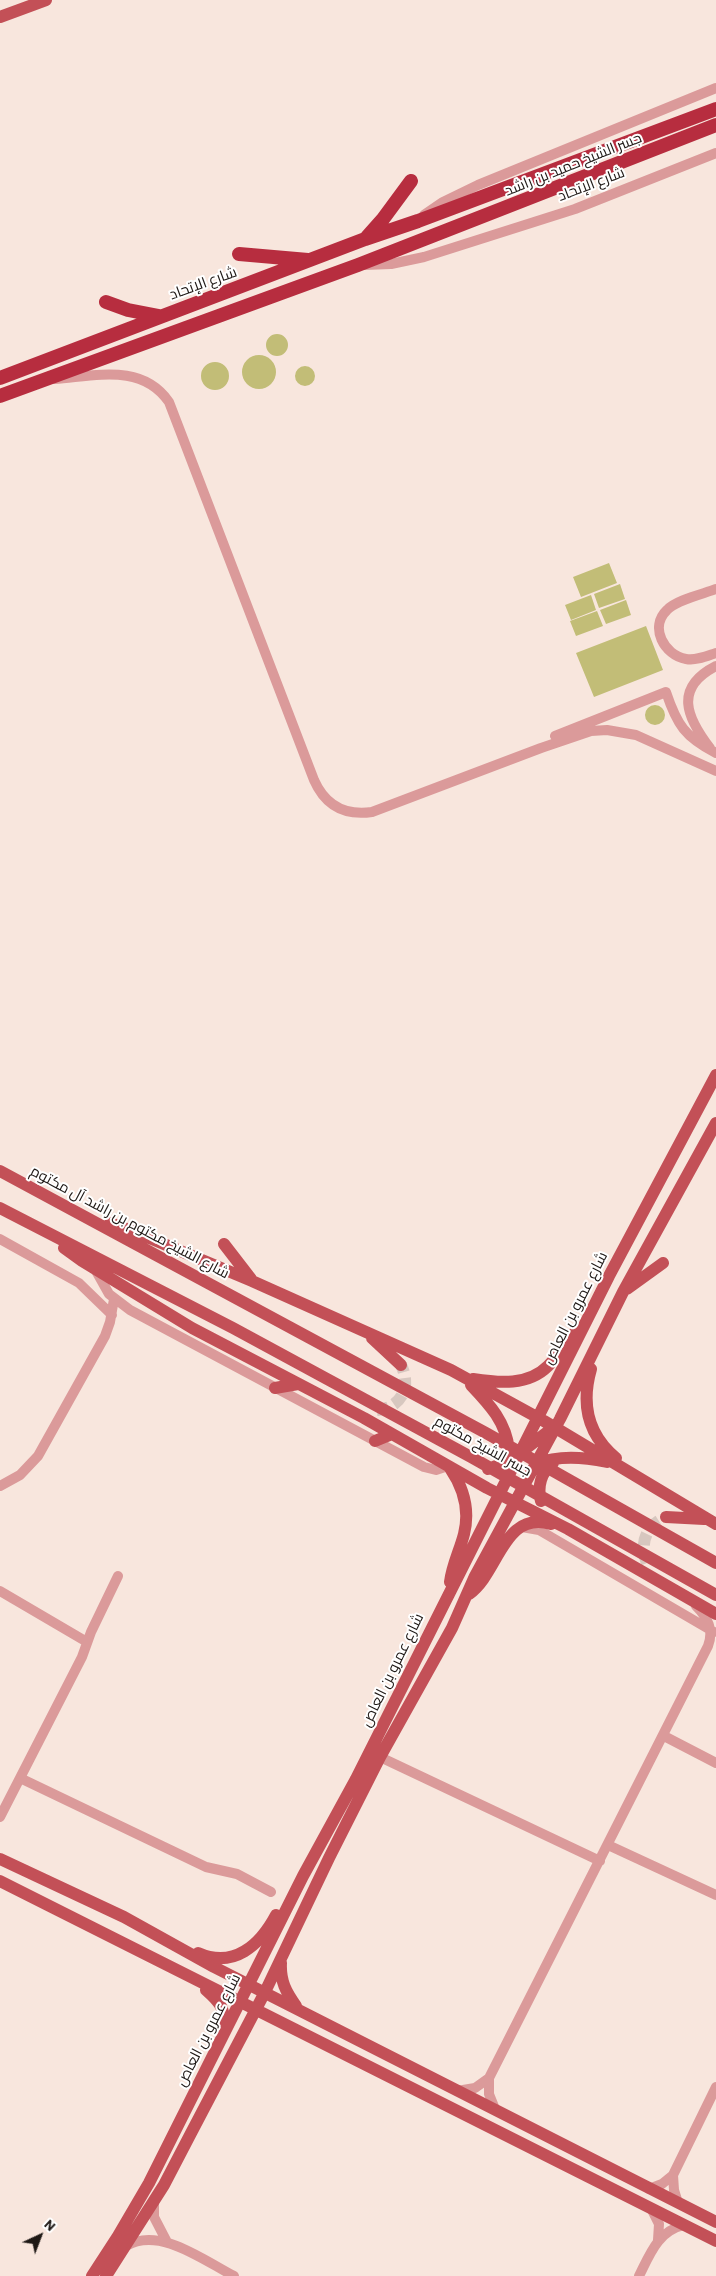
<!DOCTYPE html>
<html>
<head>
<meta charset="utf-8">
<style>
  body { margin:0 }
  #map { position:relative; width:716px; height:2276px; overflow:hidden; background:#f8e6dd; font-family:Barlow,sans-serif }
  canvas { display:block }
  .north { position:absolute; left:15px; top:2211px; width:50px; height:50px; -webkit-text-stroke:4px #fff; paint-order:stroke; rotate:43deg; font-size:14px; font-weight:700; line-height:20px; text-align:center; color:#1e1815 }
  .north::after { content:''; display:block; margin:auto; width:18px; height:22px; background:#1e1815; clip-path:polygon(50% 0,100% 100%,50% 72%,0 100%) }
</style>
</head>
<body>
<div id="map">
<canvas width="716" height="2276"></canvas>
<div class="north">N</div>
</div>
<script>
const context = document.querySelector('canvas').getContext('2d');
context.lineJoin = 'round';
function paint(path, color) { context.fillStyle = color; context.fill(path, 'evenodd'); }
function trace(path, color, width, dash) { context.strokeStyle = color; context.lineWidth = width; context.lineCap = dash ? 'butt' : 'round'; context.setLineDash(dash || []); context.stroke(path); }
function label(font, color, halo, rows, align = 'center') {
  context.font = font + ' Barlow,Cairo,sans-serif'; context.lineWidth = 4; context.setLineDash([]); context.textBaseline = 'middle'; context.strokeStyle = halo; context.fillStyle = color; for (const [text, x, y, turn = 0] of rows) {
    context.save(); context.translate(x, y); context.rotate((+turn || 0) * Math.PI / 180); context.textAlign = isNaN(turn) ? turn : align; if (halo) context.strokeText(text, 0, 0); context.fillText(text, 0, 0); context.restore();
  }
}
paint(new Path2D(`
  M266 345a11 11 0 1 1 22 0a11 11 0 1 1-22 0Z
  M242 372a17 17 0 1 1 34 0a17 17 0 1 1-34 0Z
  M201 376a14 14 0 1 1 28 0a14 14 0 1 1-28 0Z
  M295 376a10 10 0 1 1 20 0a10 10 0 1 1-20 0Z
  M 609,563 L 617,583 L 581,597 L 573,577 Z
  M 620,584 L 625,599 L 599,608 L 594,594 Z
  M 591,595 L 596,610 L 571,620 L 565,605 Z
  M 626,600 L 631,615 L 606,624 L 600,610 Z
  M 597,611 L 603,626 L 576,636 L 570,621 Z
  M 646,626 L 663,670 L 594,697 L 576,653 Z
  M645 715a10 10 0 1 1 20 0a10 10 0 1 1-20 0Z`), '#c2bd77');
trace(new Path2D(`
  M 377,1410 C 401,1408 412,1387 401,1365
  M 647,1563 C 639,1543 646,1525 666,1517`), '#d7c7bf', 12, [12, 6]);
trace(new Path2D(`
  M 424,215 L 443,202 L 478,185 L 716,88
  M 364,265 L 391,264 L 424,257 L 575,209 L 716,153
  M 55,379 C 96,376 142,363 169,402 L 314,780 C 325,805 344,816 372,812 L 541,748 L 591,731 L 607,730 L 636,735 L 716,771
  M 716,589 C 703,594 676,600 667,610 C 649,627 664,655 686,659 C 696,661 707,656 716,653
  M 555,736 L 666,692 C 677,725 685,737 716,753
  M 710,748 C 687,718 673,688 716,666
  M 0,1239 L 79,1283 L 112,1315
  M 95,1269 L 109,1294 L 130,1310 L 424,1467 L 436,1470 L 448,1466
  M 0,1486 L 20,1475 L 38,1456 L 105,1336 L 110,1322 L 114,1299
  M 522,1527 L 539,1530 L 714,1632
  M 0,1591 L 87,1642
  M 664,1736 L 716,1763
  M 380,1757 L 600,1861
  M 20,1778 L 206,1867 L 237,1874 L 271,1892
  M 0,1817 L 82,1657 L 91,1632 L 118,1576
  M 608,1845 L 716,1895
  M 457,2091 L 475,2088 L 489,2078
  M 495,2109 L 489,2094 L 489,2078 L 708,1646 C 714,1630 708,1618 696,1606
  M 673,2175 L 674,2190 L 678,2203
  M 649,2189 L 662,2184 L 673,2175 L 716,2087
  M 154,2201 L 154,2217 L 167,2242
  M 652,2210 L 659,2224 L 658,2240
  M 126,2246 C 159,2226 203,2260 234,2276
  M 639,2276 C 650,2254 658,2231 684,2225`), '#db9a9a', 10);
trace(new Path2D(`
  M 0,17 L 46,0
  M 0,1171 L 486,1433 L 716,1563
  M 0,1208 L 233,1328 L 471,1457 L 716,1595
  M 110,1223 L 140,1234 L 252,1281 L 451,1370 L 544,1421 L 716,1524
  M 224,1244 L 251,1279
  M 64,1248 L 82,1261 L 192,1328 L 364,1418 L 487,1488 L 568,1529 L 716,1614
  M 627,1289 L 663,1263
  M 372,1338 L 401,1365
  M 591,1369 C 581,1404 587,1434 616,1458
  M 473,1379 C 499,1383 528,1386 548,1366 C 558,1356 566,1343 575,1332
  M 471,1385 C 490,1405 506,1422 509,1450
  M 275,1388 L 298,1384
  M 375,1441 L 392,1434
  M 535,1464 C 559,1455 583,1457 607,1462
  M 450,1468 C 463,1487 470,1510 464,1534 C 460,1550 452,1565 450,1582
  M 488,1469 L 511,1460 L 550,1430
  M 541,1501 C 537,1487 541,1472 553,1463
  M 666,1517 L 704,1519
  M 469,1594 C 499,1573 503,1510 551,1524
  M 0,1859 L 124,1917 L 214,1967 L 716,2222
  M 0,1881 L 716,2241
  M 198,1953 C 234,1969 260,1945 276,1915
  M 281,1963 C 280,1981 286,1992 296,2006
  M 206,1990 C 222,2004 225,2009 224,2030
  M 92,2276 L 118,2236 L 149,2183 L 303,1876 L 356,1779 L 609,1276 L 716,1075
  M 106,2276 L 164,2185 L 189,2137 L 265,1992 L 329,1858 L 380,1757 L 452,1628 L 475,1576 L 560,1419 L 623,1292 L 716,1123`), '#c35057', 12);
trace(new Path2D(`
  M 367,237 L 383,219 L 411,181
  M 239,254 L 308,260
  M 106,302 L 128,310 L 159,316
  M 0,378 L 365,239 L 418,221 L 716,109
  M 0,396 L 358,265 L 716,125`), '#b72d3f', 14);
label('15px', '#1e1815', '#fff', [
  ["جسر الشيخ حميد بن راشد",573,164,-22],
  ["شارع الإتحاد",591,184,-21],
  ["شارع الإتحاد",203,283,-20],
  ["شارع الشيخ مكتوم بن راشد آل مكتوم",130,1222,28],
  ["شارع عمرو بن العاص",575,1308,-63],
  ["جسر الشيخ مكتوم",483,1446,29],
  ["شارع عمرو بن العاص",392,1670,-64],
  ["شارع عمرو بن العاص",208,2030,-63]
]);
</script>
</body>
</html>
